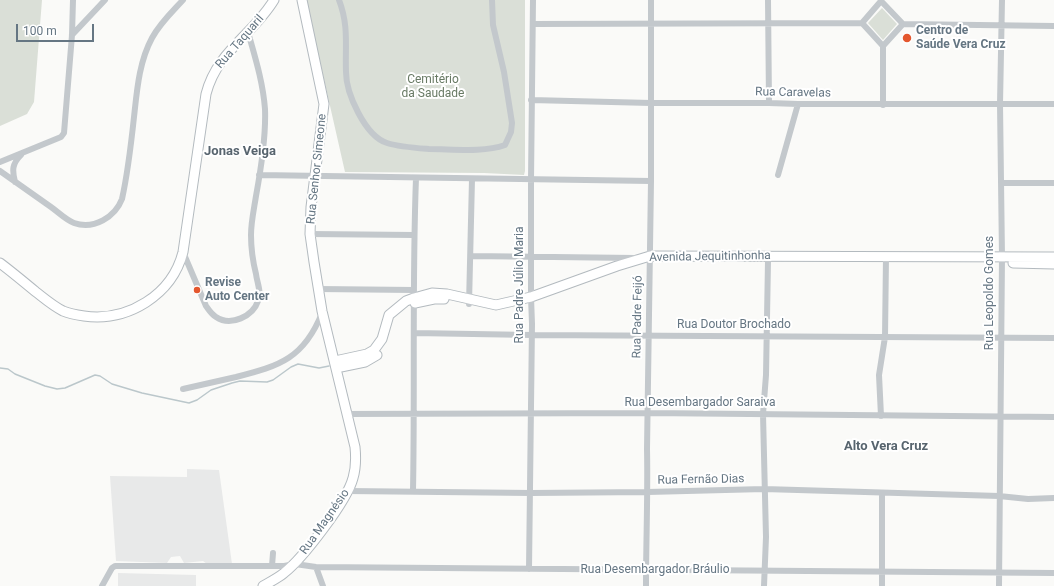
<!DOCTYPE html>
<html>
<head>
<meta charset="utf-8">
<style>
  body { margin:0 }
  #map { position:relative; width:1054px; height:586px; overflow:hidden; background:#fafaf8; font-family:Roboto,sans-serif }
  canvas { display:block }
  .scale { position:absolute; left:16px; top:24px; width:78px; height:18px; box-sizing:border-box; border:2px solid #657683; border-top:0; padding-left:5px; font-size:12px; line-height:14px; white-space:nowrap; color:#657683; -webkit-text-stroke:3px #fff; paint-order:stroke }
</style>
</head>
<body>
<div id="map">
<canvas width="1054" height="586"></canvas>
<div class="scale">100 m</div>
</div>
<script>
const context = document.querySelector('canvas').getContext('2d');
context.lineJoin = 'round';
function paint(path, color) { context.fillStyle = color; context.fill(path, 'evenodd'); }
function trace(path, color, width, dash) { context.strokeStyle = color; context.lineWidth = width; context.lineCap = dash ? 'butt' : 'round'; context.setLineDash(dash || []); context.stroke(path); }
function label(font, color, halo, rows, align = 'center') {
  context.font = font + ' Roboto,sans-serif'; context.lineWidth = 4; context.setLineDash([]); context.textBaseline = 'middle'; context.strokeStyle = halo; context.fillStyle = color; for (const [text, x, y, turn = 0] of rows) {
    context.save(); context.translate(x, y); context.rotate((+turn || 0) * Math.PI / 180); context.textAlign = isNaN(turn) ? turn : align; if (halo) context.strokeText(text, 0, 0); context.fillText(text, 0, 0); context.restore();
  }
}
paint(new Path2D(`
  M 187,469 L 219,470 L 232,564 L 207,564 L 203,561 L 184,563 L 180,556 L 171,557 L 167,563 L 116,561 L 110,476 L 187,477 Z
  M 118,573 L 196,575 L 196,586 L 118,586 Z`), '#e8e9e9');
paint(new Path2D(`
  M 0,0 L 42,0 L 34,102 L 27,114 L 0,126 Z
  M 306,0 L 525,0 L 525,171 L 524,175 L 484,173 L 345,172 Z
  M 882,8 L 897,24 L 883,40 L 868,23 Z`), '#dadfd7');
trace(new Path2D(`
  M 0,368 L 8,369 L 15,374 L 45,386 L 57,389 L 65,388 L 95,375 L 100,376 L 112,384 L 142,393 L 189,403 L 197,400 L 211,390 L 232,383 L 240,381 L 267,382 L 273,380 L 291,367 L 298,364 L 319,368 L 329,366`), '#bbc7cb', 1.5);
const secondary = new Path2D(`
  M 0,263 C 12,272 24,282 36,292 C 45,299 53,306 63,311 C 70,314 77,315 84,316 C 128,322 172,295 183,252 L 206,94 C 217,51 253,35 274,0
  M 1013,263 L 1054,264
  M 415,303 L 434,299 L 444,299
  M 335,361 L 367,354 L 374,350 L 382,339 L 389,315 L 406,301 L 414,298 L 432,293 L 447,294 L 496,305 L 531,297 L 617,266 L 650,256 L 1054,257
  M 336,368 L 365,362 L 377,355
  M 263,586 C 270,582 278,578 284,573 C 303,558 347,501 353,478 C 356,468 356,457 355,447 L 322,311 L 314,262 L 310,234 L 311,207 L 324,104 L 302,0`);
trace(secondary, '#b3babf', 11);
trace(new Path2D(`
  M 339,0 C 349,26 345,46 346,72 C 346,93 365,136 387,143 C 400,147 416,148 429,149 C 452,149 483,153 505,145 L 511,132 L 512,123 L 504,72 L 493,25 L 492,0
  M 768,0 L 769,103
  M 881,1 L 903,24 L 883,46 L 862,23 Z
  M 533,24 L 862,23
  M 903,24 L 1054,26
  M 72,35 L 105,0
  M 883,46 L 883,105
  M 531,100 L 651,103 L 769,103 L 798,104 L 1054,104
  M 0,162 L 61,137 L 64,133 L 72,35 L 73,0
  M 0,171 C 17,183 34,195 51,207 C 58,212 66,220 74,223 C 94,230 115,217 122,199 C 128,172 131,145 134,117 C 137,90 139,62 152,38 C 160,23 172,12 183,0
  M 259,175 L 651,181
  M 778,175 L 798,104
  M 15,182 C 12,170 12,164 21,155
  M 1002,183 L 1054,183
  M 310,234 L 414,235
  M 183,252 L 206,306 C 209,310 211,314 216,317 C 231,327 253,316 258,301 C 262,292 257,283 256,274 C 253,262 251,248 251,235 C 251,222 254,209 256,196 C 261,169 266,135 265,109 C 263,82 255,57 248,32
  M 471,256 L 635,258
  M 318,289 L 414,290
  M 469,304 L 472,179
  M 414,333 L 532,335 L 1054,338
  M 183,389 C 201,385 219,381 236,377 C 280,366 304,358 322,313
  M 346,414 L 648,413 L 1054,417
  M 881,416 L 879,375 L 885,337 L 886,257
  M 348,491 L 531,493 L 648,492 L 764,489 L 999,496 L 1028,499 L 1054,498
  M 413,491 C 415,387 412,282 416,178
  M 272,566 L 273,553
  M 316,567 L 323,586
  M 529,569 L 532,324 L 531,297 L 531,180 L 533,0
  M 102,586 L 112,568 L 115,566 L 284,566 L 295,564 L 316,567 L 1054,573
  M 646,586 C 646,540 648,495 647,449 L 651,181 L 651,0
  M 764,586 L 766,537 L 763,414 L 766,375 L 768,261
  M 882,586 L 882,494
  M 999,586 L 1002,257 L 1000,104 L 1002,0`), '#c3c8cc', 6);
trace(secondary, '#fff', 9);
for (const [x, y, r, color] of [
  [907,38,5,"#e4572e"],
  [197,290,4,"#e4572e"]
]) { const dot = new Path2D(); dot.arc(x, y, r, 0, 2 * Math.PI); context.fillStyle = color; context.fill(dot); trace(dot, '#fff', 1.5); }
label('bold 12px', '#657683', '#fff', [
  ["Centro de",916,31],
  ["Saúde Vera Cruz",916,45],
  ["Revise",205,283],
  ["Auto Center",205,297]
], 'left');
label('12px', '#657683', '#fff', [
  ["Rua Taquaril",240,42,-49],
  ["Rua Caravelas",793,93,1],
  ["Rua Senhor Simeone",317,169,-84],
  ["Avenida Jequitinhonha",710,257,-1],
  ["Rua Padre Júlio Maria",520,285,-90],
  ["Rua Leopoldo Gomes",990,293,-90],
  ["Rua Padre Feijó",638,317,-89],
  ["Rua Doutor Brochado",734,325],
  ["Rua Desembargador Saraiva",700,403],
  ["Rua Fernão Dias",701,480,-1],
  ["Rua Magnésio",325,522,-55],
  ["Rua Desembargador Bráulio",655,570]
]);
label('12px', '#687a64', '#fff', [
  ["Cemitério",433,80],
  ["da Saudade",433,94]
]);
label('bold 13px', '#57646e', '#fff', [
  ["Jonas Veiga",240,152],
  ["Alto Vera Cruz",886,447]
]);
</script>
</body>
</html>
